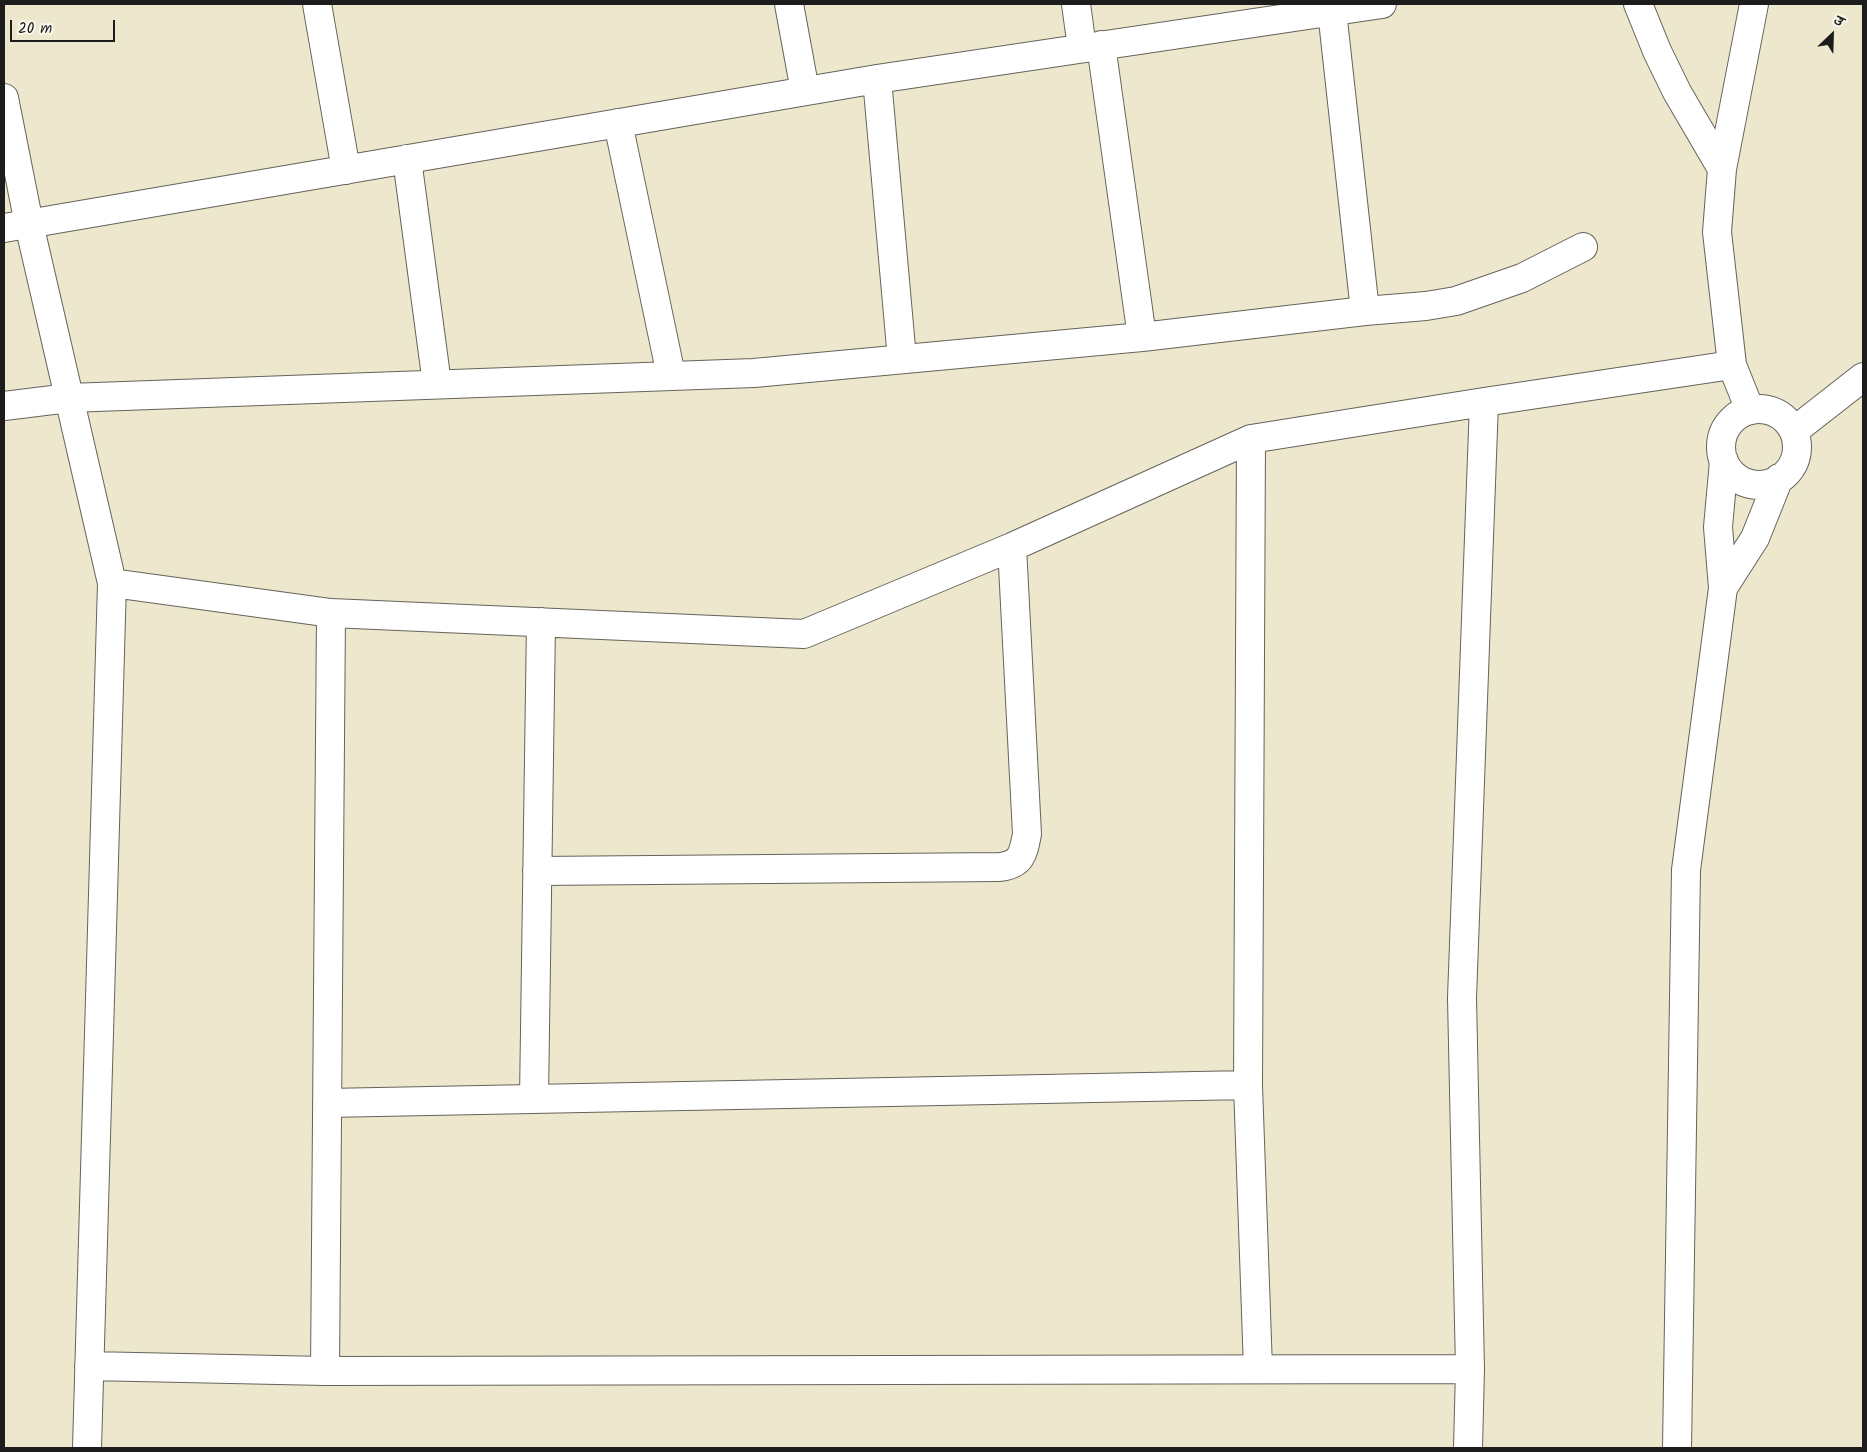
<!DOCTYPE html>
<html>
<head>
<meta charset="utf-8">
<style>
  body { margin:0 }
  #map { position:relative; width:1867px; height:1452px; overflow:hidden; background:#ede8cd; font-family:Kalam,"Playpen Sans Deva",sans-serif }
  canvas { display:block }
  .frame { position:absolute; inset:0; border:5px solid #1c1c1c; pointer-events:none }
  .north { position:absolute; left:1807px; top:10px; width:50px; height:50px; -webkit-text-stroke:4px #fbf7ec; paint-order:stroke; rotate:24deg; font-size:14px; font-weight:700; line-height:20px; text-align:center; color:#1c1c1c }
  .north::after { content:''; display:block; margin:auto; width:18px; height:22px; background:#1c1c1c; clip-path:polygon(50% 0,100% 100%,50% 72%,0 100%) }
  .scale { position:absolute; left:10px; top:20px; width:105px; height:22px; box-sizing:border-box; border:2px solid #1c1c1c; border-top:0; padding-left:6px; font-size:15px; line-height:18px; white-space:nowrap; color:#1c1c1c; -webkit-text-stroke:4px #fbf7ec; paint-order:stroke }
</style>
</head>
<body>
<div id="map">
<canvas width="1867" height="1452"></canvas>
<div class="frame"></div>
<div class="north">उ</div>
<div class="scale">20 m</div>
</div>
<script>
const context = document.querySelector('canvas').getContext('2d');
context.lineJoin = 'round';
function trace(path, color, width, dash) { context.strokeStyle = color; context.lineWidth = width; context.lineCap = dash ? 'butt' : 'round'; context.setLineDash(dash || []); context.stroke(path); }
const street = new Path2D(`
  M 317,4 L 346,170
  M 789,4 L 805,91
  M 1076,4 L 1082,48
  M 1638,4 L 1657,51 L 1677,92 L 1722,169
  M 1332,11 L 1365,311
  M 1101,45 L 1142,337
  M 877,79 L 902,359
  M 4,98 L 29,224 L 112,583 L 87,1448
  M 618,123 L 671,375
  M 407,159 L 437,384
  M 4,228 L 877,79 L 1382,4
  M 4,406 L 69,398 L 754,373 L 1142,337 L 1365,311 L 1426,306 L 1456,301 L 1522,278 L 1583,247
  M 1750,410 L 1732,365 L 1717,232 L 1722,169 L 1754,4
  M 1251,439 L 1248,1085 L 1258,1369
  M 112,583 L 331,613 L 804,634 L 1012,547 L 1251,439 L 1484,402 L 1732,365
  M 537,871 L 1000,867 C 1022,864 1023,854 1027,834 L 1012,547
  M 534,1098 L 541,622
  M 327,1103 L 1248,1085
  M 89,1366 L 325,1371 L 1470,1369
  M 325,1371 L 331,613
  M 1468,1448 L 1470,1369 L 1462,998 L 1484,402`);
const secondary = new Path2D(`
  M1721 447a38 38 0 1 1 76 0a38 38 0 1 1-76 0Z
  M 1794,431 L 1863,377
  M 1723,588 L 1755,538 L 1779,478
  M 1677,1448 L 1686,870 L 1723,588 L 1718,527 L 1724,461`);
trace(street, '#65635a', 30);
trace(secondary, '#65635a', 30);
trace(street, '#fff', 28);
trace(secondary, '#fff', 28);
</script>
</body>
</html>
